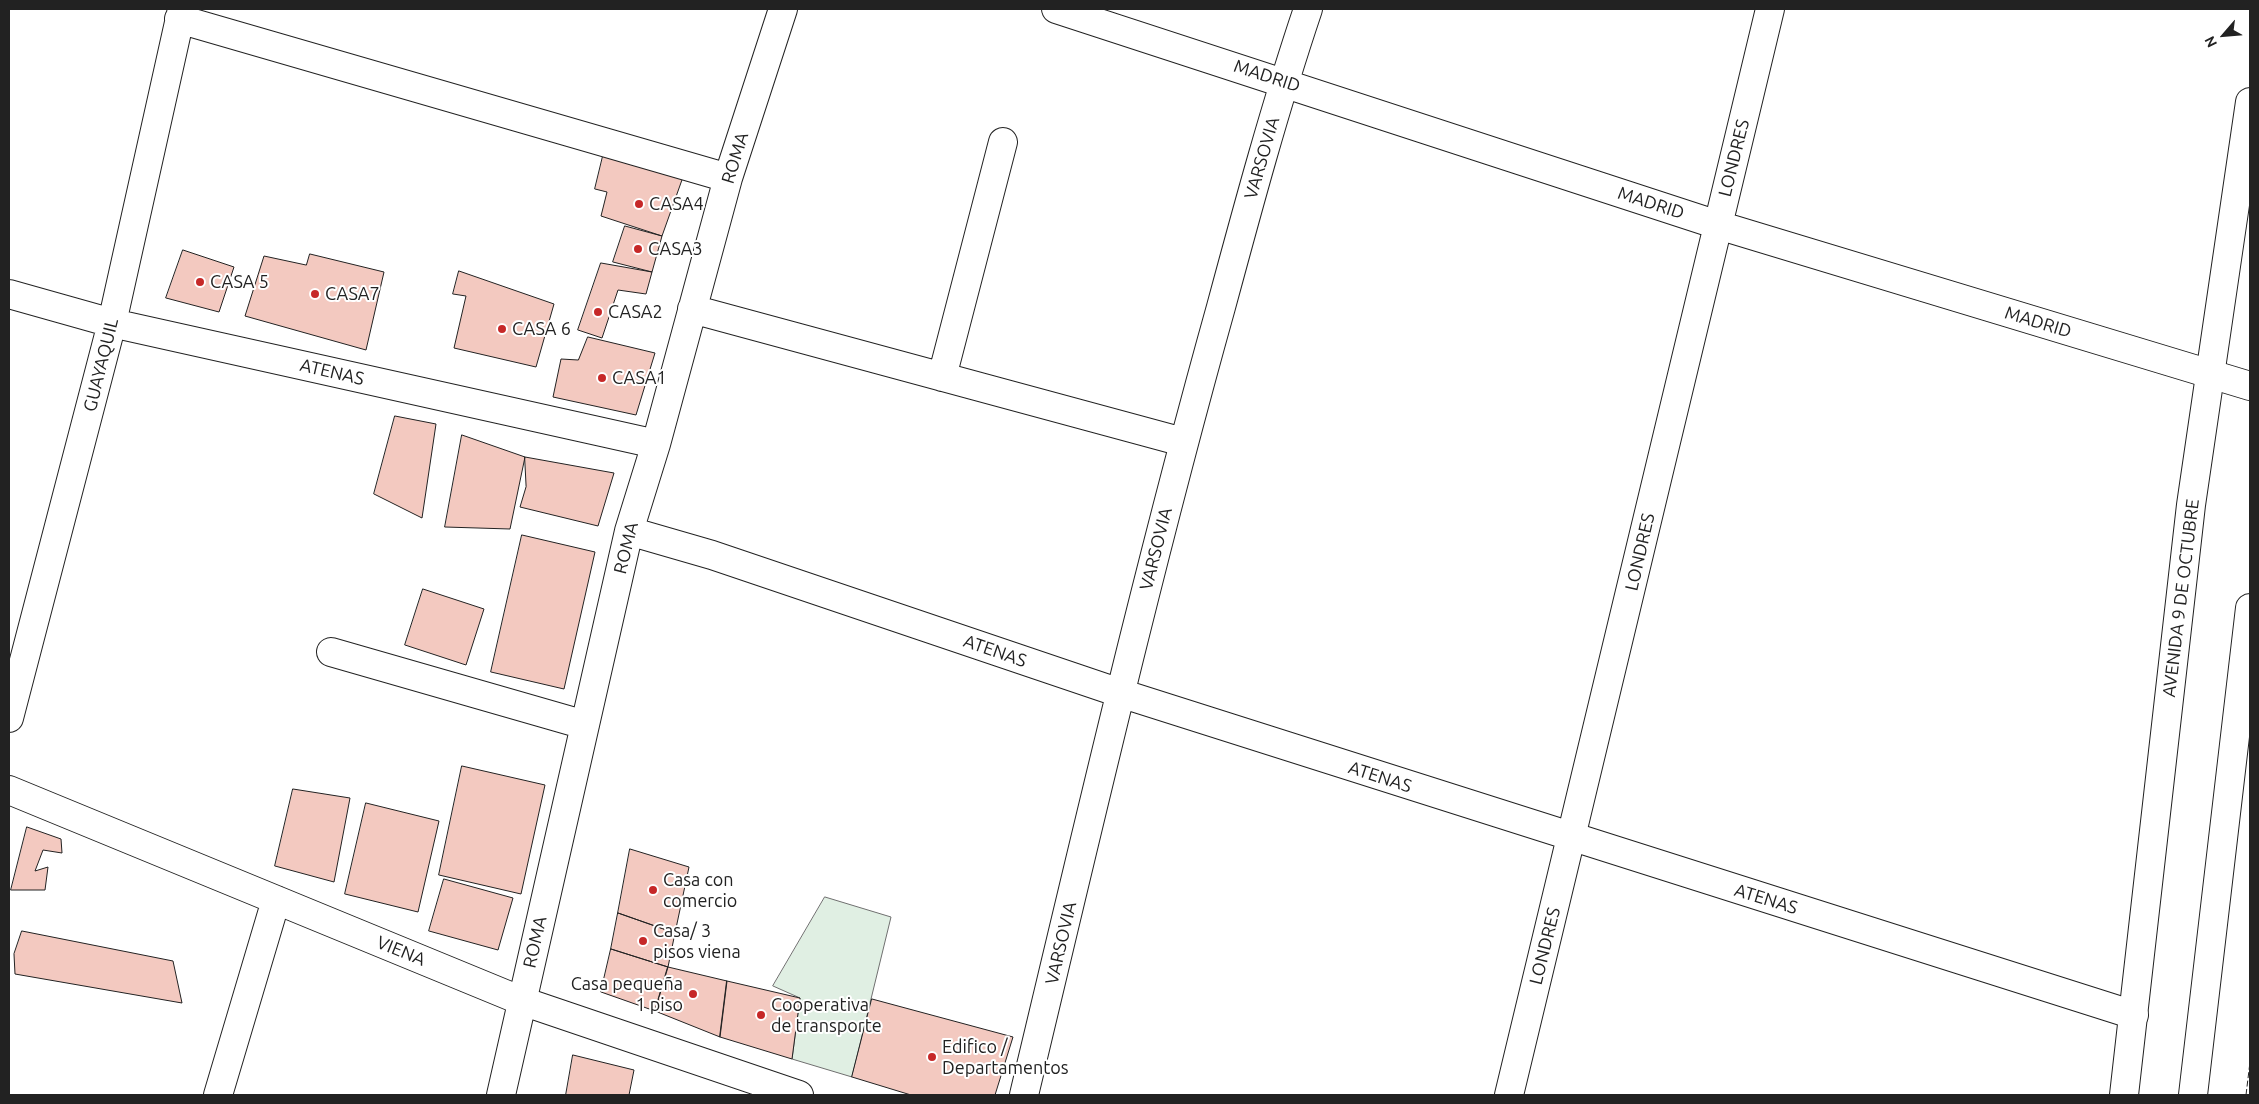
<!DOCTYPE html>
<html>
<head>
<meta charset="utf-8">
<style>
  body { margin:0 }
  #map { position:relative; width:2259px; height:1104px; overflow:hidden; background:#fff; font-family:Ubuntu,sans-serif }
  canvas { display:block }
  .frame { position:absolute; inset:0; border:10px solid #222; pointer-events:none }
  .north { position:absolute; left:2199px; top:10px; width:50px; height:50px; -webkit-text-stroke:4px #fff; paint-order:stroke; rotate:243deg; font-size:14px; font-weight:700; line-height:20px; text-align:center; color:#222 }
  .north::after { content:''; display:block; margin:auto; width:18px; height:22px; background:#222; clip-path:polygon(50% 0,100% 100%,50% 72%,0 100%) }
</style>
</head>
<body>
<div id="map">
<canvas width="2259" height="1104"></canvas>
<div class="frame"></div>
<div class="north">N</div>
</div>
<script>
const context = document.querySelector('canvas').getContext('2d');
context.lineJoin = 'round';
function paint(path, color) { context.fillStyle = color; context.fill(path, 'evenodd'); }
function trace(path, color, width, dash) { context.strokeStyle = color; context.lineWidth = width; context.lineCap = dash ? 'butt' : 'round'; context.setLineDash(dash || []); context.stroke(path); }
function label(font, color, halo, rows, align = 'center') {
  context.font = font + ' Ubuntu,sans-serif'; context.lineWidth = 4; context.setLineDash([]); context.textBaseline = 'middle'; context.strokeStyle = halo; context.fillStyle = color; for (const [text, x, y, turn = 0] of rows) {
    context.save(); context.translate(x, y); context.rotate((+turn || 0) * Math.PI / 180); context.textAlign = isNaN(turn) ? turn : align; if (halo) context.strokeText(text, 0, 0); context.fillText(text, 0, 0); context.restore();
  }
}
const green = new Path2D(`
  M 825,897 L 891,917 L 852,1077 L 792,1059 L 800,998 L 773,986 Z`);
paint(green, '#e0efe3');
trace(green, '#6f6f6f', 1);
const building = new Path2D(`
  M 603,156 L 683,177 L 662,236 L 601,216 L 607,192 L 595,189 Z
  M 625,226 L 662,236 L 652,272 L 613,262 Z
  M 183,250 L 234,267 L 219,312 L 166,298 Z
  M 310,254 L 384,272 L 366,350 L 245,316 L 264,256 L 306,265 Z
  M 601,263 L 652,272 L 646,294 L 618,290 L 602,338 L 578,330 Z
  M 459,271 L 554,304 L 536,367 L 454,348 L 466,296 L 453,294 Z
  M 588,337 L 655,353 L 636,415 L 553,397 L 561,359 L 578,360 Z
  M 395,416 L 436,424 L 422,518 L 374,494 Z
  M 462,435 L 525,457 L 510,529 L 445,527 Z
  M 525,457 L 614,473 L 598,526 L 520,507 L 526,487 Z
  M 522,535 L 595,552 L 564,689 L 491,672 Z
  M 423,589 L 484,609 L 466,665 L 405,645 Z
  M 462,766 L 545,785 L 521,894 L 439,875 Z
  M 293,789 L 350,798 L 334,882 L 275,866 Z
  M 366,803 L 439,821 L 418,912 L 345,894 Z
  M 27,827 L 61,839 L 62,853 L 43,850 L 35,871 L 48,867 L 45,890 L 11,890 Z
  M 630,849 L 689,867 L 675,933 L 618,913 Z
  M 444,879 L 513,898 L 498,950 L 429,931 Z
  M 618,913 L 675,933 L 668,967 L 611,949 Z
  M 22,931 L 173,961 L 182,1003 L 15,974 L 14,954 Z
  M 611,949 L 668,967 L 655,1011 L 601,992 Z
  M 668,967 L 727,981 L 720,1037 L 655,1011 Z
  M 727,981 L 800,998 L 792,1059 L 720,1037 Z
  M 872,999 L 1013,1037 L 995,1095 L 911,1095 L 852,1077 Z
  M 573,1055 L 634,1070 L 629,1095 L 566,1095 Z`);
paint(building, '#f3c9c0');
trace(building, '#222', 1);
const minor = new Path2D(`
  M 1056,9 L 1718,225 L 2250,386
  M 179,19 L 728,178
  M 9,294 L 112,323 L 656,444
  M 692,309 L 1183,442
  M 942,377 L 1003,142
  M 629,531 L 712,555 L 1120,693 L 2134,1015
  M 331,652 L 585,725
  M 9,718 L 112,323 L 182,9
  M 9,790 L 522,1001 L 799,1095
  M 218,1095 L 276,900
  M 501,1095 L 629,531 L 656,444 L 728,178 L 783,9
  M 1024,1095 C 1087,832 1148,568 1221,307 C 1248,207 1275,107 1308,9
  M 1509,1095 L 1770,9`);
const primary = new Path2D(`
  M 2124,1095 L 2191,505 L 2250,102
  M 2193,1095 L 2250,608`);
trace(minor, '#222', 30);
trace(primary, '#222', 30);
trace(minor, '#fff', 28);
trace(primary, '#fff', 28);
trace(new Path2D(`
  M 2246,1095 L 2250,1062`), '#222', 1, [6, 2.5]);
for (const [x, y, r, color] of [
  [639,204,5,"#c62828"],
  [638,249,5,"#c62828"],
  [200,282,5,"#c62828"],
  [315,294,5,"#c62828"],
  [598,312,5,"#c62828"],
  [502,329,5,"#c62828"],
  [602,378,5,"#c62828"],
  [653,890,5,"#c62828"],
  [643,941,5,"#c62828"],
  [693,994,5,"#c62828"],
  [761,1015,5,"#c62828"],
  [932,1057,5,"#c62828"]
]) { const dot = new Path2D(); dot.arc(x, y, r, 0, 2 * Math.PI); context.fillStyle = color; context.fill(dot); trace(dot, '#fff', 2); }
label('18px', '#222', '#fff', [
  ["MADRID",1267,76,18],
  ["ROMA",735,158,-73],
  ["VARSOVIA",1262,158,-74],
  ["LONDRES",1734,158,-76],
  ["MADRID",1651,203,18],
  ["MADRID",2038,322,17],
  ["GUAYAQUIL",101,365,-76],
  ["ATENAS",332,372,13],
  ["ROMA",626,548,-76],
  ["VARSOVIA",1156,549,-76],
  ["LONDRES",1640,552,-77],
  ["AVENIDA 9 DE OCTUBRE",2181,598,-83],
  ["ATENAS",995,651,19],
  ["ATENAS",1380,777,18],
  ["ATENAS",1766,899,17],
  ["ROMA",535,942,-77],
  ["VARSOVIA",1061,943,-77],
  ["LONDRES",1545,946,-76],
  ["VIENA",401,951,22]
]);
label('18px', '#222', '#fff', [
  ["CASA4",649,204],
  ["CASA3",648,249],
  ["CASA 5",210,282],
  ["CASA7",325,294],
  ["CASA2",608,312],
  ["CASA 6",512,329],
  ["CASA1",612,378],
  ["Casa con",663,880],
  ["comercio",663,901],
  ["Casa/ 3",653,931],
  ["pisos viena",653,952],
  ["Casa pequeña",683,984,"right"],
  ["1 piso",683,1005,"right"],
  ["Cooperativa",771,1005],
  ["de transporte",771,1026],
  ["Edifico /",942,1047],
  ["Departamentos",942,1068]
], 'left');
</script>
</body>
</html>
